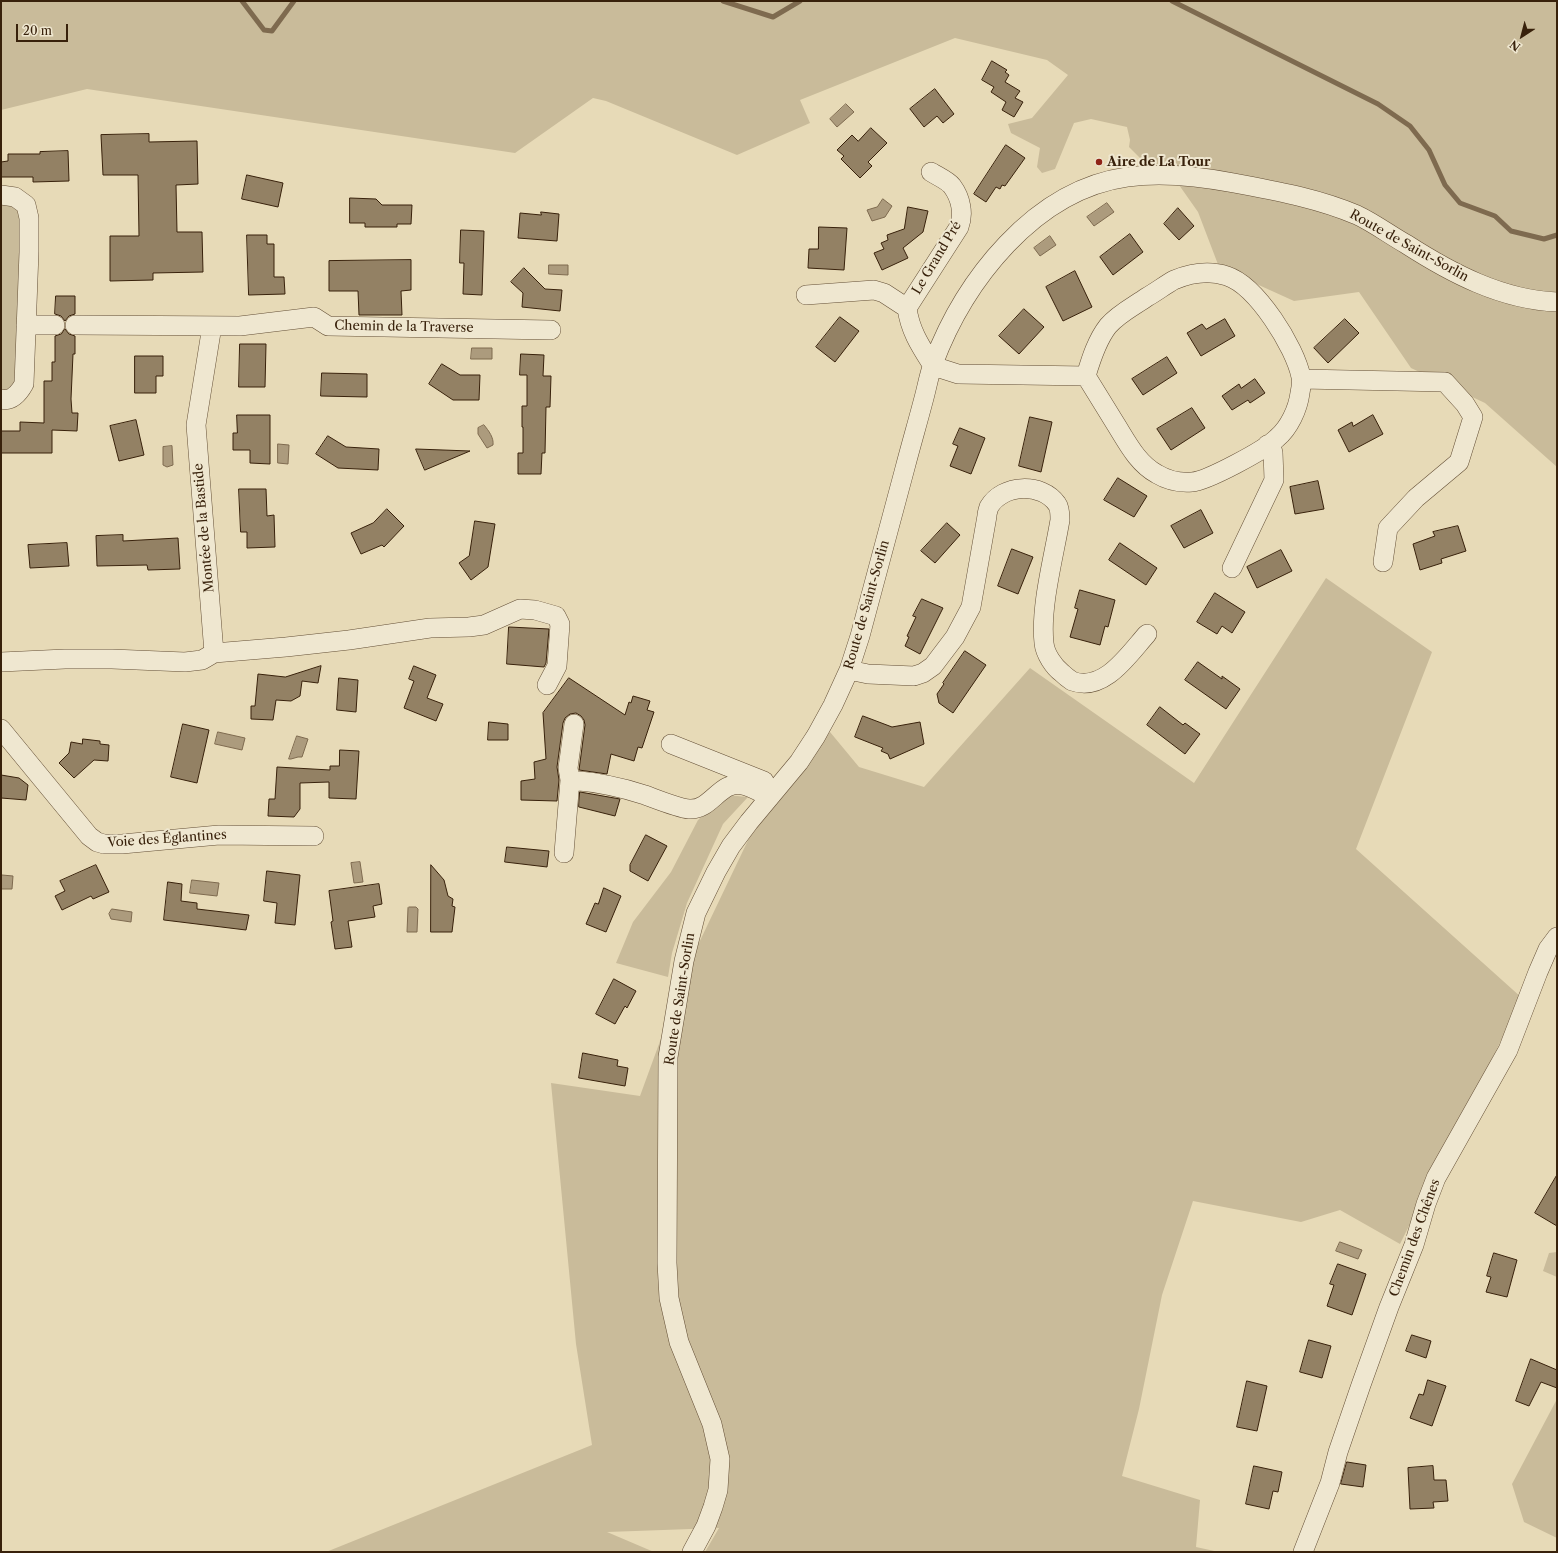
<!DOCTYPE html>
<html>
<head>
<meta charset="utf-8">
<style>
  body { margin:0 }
  #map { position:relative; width:1558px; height:1553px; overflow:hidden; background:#e7dab7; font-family:"Libre Caslon Text",serif }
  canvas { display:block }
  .frame { position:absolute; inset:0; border:2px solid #38210b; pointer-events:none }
  .north { position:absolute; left:1502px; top:16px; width:40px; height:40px; -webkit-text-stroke:3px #efe7d0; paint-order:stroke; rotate:216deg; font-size:11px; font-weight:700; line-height:16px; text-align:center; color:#38210b }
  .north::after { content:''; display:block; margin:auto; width:14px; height:18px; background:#38210b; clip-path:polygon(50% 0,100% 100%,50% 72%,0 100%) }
  .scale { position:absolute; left:16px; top:24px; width:52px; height:18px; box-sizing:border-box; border:2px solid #38210b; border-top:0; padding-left:5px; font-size:12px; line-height:14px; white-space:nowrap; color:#38210b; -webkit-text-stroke:3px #efe7d0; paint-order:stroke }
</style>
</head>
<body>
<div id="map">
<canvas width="1558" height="1553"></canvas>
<div class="frame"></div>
<div class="north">N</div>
<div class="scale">20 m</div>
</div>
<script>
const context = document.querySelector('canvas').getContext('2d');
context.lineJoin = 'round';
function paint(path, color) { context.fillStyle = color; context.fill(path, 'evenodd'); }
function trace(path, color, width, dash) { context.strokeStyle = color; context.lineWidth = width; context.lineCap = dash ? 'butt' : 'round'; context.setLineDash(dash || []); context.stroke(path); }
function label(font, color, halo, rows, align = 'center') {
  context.font = font + ' "Libre Caslon Text",serif'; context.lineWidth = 4; context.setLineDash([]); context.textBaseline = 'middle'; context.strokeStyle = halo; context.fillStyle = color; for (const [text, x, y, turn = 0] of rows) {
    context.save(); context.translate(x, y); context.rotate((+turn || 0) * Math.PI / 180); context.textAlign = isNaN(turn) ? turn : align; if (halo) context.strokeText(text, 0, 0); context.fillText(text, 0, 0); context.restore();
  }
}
paint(new Path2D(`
  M 1,1 L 1557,1 L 1557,467 L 1485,403 L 1411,368 L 1359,292 L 1294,301 L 1219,267 L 1198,212 L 1165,165 L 1145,163 L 1129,147 L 1130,140 L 1127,127 L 1091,119 L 1074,123 L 1055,169 L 1042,173 L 1037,167 L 1040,148 L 1011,133 L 1008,124 L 1032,118 L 1068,75 L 1047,60 L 955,38 L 800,100 L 810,123 L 737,155 L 606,101 L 593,98 L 515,153 L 87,89 L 1,110 Z
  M 1,203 L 18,208 L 20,222 L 19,382 L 12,389 L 1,392 Z
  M 1326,578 L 1432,652 L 1356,849 L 1522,998 L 1400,1244 L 1340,1210 L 1301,1222 L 1193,1201 L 1162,1295 L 1139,1409 L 1122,1476 L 1200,1500 L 1196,1547 L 1219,1552 L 705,1552 L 719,1528 L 607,1532 L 654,1552 L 326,1552 L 592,1445 L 576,1344 L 551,1083 L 640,1096 L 686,970 L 752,832 L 830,732 L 859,767 L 924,787 L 1030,668 L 1194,783 Z
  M 726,795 L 748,797 L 723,824 L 687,903 L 672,953 L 668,977 L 616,963 L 633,922 L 671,872 L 698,820 Z
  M 1557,1252 L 1557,1277 L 1543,1271 L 1549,1253 Z
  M 1557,1399 L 1557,1538 L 1524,1522 L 1512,1484 Z`), '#c9bb9a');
const water = new Path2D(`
  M 846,104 L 854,112 L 837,127 L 830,119 Z
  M 883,199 L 892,206 L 885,217 L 872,221 L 867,210 L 877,207 Z
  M 1107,203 L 1114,212 L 1094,226 L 1087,217 Z
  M 1050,236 L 1056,245 L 1040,256 L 1034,248 Z
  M 549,265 L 568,265 L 568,275 L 549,274 Z
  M 472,348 L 492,348 L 492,359 L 471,359 Z
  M 484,425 C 489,431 494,438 493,445 L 487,448 L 478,434 L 478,428 Z
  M 278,444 L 289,445 L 288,464 L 278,463 Z
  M 172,446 L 173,465 L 167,467 L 163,465 L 163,447 Z
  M 218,732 L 245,738 L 242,750 L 215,744 Z
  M 297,736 L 308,739 L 302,757 L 298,757 L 291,759 L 289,759 Z
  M 360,862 L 363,882 L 354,883 L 351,863 Z
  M 2,875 L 13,876 L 12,889 L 1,889 Z
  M 192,880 L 219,883 L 217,896 L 190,893 Z
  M 409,907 L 416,907 L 418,909 L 417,932 L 407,932 L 408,908 Z
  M 112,909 L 132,912 L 131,922 L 111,919 L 109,914 Z
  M 1340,1242 L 1362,1250 L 1358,1259 L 1336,1251 Z`);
paint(water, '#ac9b7d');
trace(water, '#7e6a4f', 1);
trace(new Path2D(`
  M 242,1 L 264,30 L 272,31 L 294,1
  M 723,1 L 773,17 L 800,1
  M 1172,1 L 1378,104 L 1410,126 L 1429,150 L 1445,185 L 1460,203 L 1495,216 L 1511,231 L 1544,239 L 1557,235`), '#7e6a4f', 5);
const building = new Path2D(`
  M 992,61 L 1007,70 L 1005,72 L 1009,75 L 1005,82 L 1020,91 L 1015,98 L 1023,102 L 1014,117 L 1002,110 L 1006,102 L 991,92 L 994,87 L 982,80 Z
  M 935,89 L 954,114 L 943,123 L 937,116 L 924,127 L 910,109 Z
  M 871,128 L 887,143 L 868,162 L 872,166 L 860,178 L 841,159 L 844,156 L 837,150 L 852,135 L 858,141 Z
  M 149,134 L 149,142 L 197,141 L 198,184 L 176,185 L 177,232 L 202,232 L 203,272 L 153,273 L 153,280 L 110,281 L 110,236 L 139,236 L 138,175 L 103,175 L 101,135 Z
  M 1006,145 L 1025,158 L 1005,186 L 1002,185 L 1000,189 L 996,187 L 986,202 L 974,194 Z
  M 68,151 L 69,181 L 33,182 L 33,177 L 1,177 L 1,162 L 8,161 L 8,154 L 40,154 L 40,152 Z
  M 247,175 L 283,183 L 278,207 L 242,199 Z
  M 350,198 L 376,199 L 382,205 L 412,205 L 411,224 L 397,224 L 397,227 L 365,227 L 365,223 L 350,223 Z
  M 908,207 L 928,211 L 923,232 L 903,248 L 908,258 L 882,270 L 874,253 L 884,249 L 881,243 L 888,240 L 887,235 L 904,229 Z
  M 1178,208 L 1194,226 L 1179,240 L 1164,224 Z
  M 541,212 L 559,214 L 557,241 L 518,238 L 520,213 L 541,215 Z
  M 819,227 L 847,228 L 844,270 L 808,268 L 809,249 L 818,249 Z
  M 461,230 L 484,231 L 482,295 L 463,294 L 464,263 L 460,263 Z
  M 1130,234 L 1143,252 L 1113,275 L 1100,257 Z
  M 247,235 L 267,235 L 267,244 L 274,244 L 274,277 L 284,277 L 285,294 L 249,295 Z
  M 411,260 L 411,290 L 401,291 L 402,315 L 359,315 L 358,291 L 329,291 L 329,261 Z
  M 524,268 L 545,289 L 562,290 L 560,311 L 522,307 L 523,293 L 511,282 Z
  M 1075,271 L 1092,307 L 1063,321 L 1046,287 Z
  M 56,296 L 75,296 L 75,314 L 69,316 L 65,321 L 61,316 L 55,314 Z
  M 1024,309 L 1044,327 L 1019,354 L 999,336 Z
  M 840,317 L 859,331 L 835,362 L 816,347 Z
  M 1225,319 L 1235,336 L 1201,356 L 1187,333 L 1202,324 L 1206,329 Z
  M 1345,319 L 1359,333 L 1328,363 L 1314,348 Z
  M 65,329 L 69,334 L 75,336 L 75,354 L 73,354 L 71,399 L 72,413 L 78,413 L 77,431 L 52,430 L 52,453 L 1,453 L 1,431 L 20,431 L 20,422 L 44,423 L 44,381 L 52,381 L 52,362 L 55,362 L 55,336 L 61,334 Z
  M 240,344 L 266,344 L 265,387 L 239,387 Z
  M 521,354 L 544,355 L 543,376 L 551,376 L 550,407 L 546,407 L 545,453 L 542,453 L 541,474 L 518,474 L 518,453 L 523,453 L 523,427 L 522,427 L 522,406 L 527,406 L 527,375 L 520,375 Z
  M 135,356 L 163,356 L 163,376 L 156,376 L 156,393 L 135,393 Z
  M 1167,357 L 1177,373 L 1143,395 L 1132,379 Z
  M 442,364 L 460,375 L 480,375 L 479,400 L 453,400 L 429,384 Z
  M 322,373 L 367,374 L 367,397 L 321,396 Z
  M 1255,379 L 1265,393 L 1250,403 L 1248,400 L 1232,410 L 1222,396 L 1239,384 L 1241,388 Z
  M 1192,408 L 1205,428 L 1171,450 L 1157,429 Z
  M 237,415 L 270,415 L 270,464 L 250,463 L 250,450 L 233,450 L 233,433 L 237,433 Z
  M 1373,415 L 1383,434 L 1349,452 L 1338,430 L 1352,422 L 1353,426 Z
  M 1030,417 L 1052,422 L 1041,472 L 1019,466 Z
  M 136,420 L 144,455 L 119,461 L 110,426 Z
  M 960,428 L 985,438 L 971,474 L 950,466 L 958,446 L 953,444 Z
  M 328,436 L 346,447 L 379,449 L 378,470 L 338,468 L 316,454 Z
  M 416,449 L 470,451 L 425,470 Z
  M 1118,478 L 1147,496 L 1134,517 L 1104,500 Z
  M 1318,481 L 1324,509 L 1295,514 L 1290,487 Z
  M 239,489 L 266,489 L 267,516 L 274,515 L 275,547 L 247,548 L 247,532 L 241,532 Z
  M 387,509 L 404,526 L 384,547 L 382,545 L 361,554 L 351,533 L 373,523 Z
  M 1201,510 L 1213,533 L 1184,548 L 1171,526 Z
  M 475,521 L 495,524 L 488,567 L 471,580 L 459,563 L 469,556 Z
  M 947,523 L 960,535 L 935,563 L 921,551 Z
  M 1458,526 L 1466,551 L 1441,559 L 1442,563 L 1420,570 L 1413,544 L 1435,536 L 1433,532 Z
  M 123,535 L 123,541 L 178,538 L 180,569 L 148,570 L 147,565 L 97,566 L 96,536 Z
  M 67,543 L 69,566 L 30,568 L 28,545 Z
  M 1120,543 L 1157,568 L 1146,585 L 1109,560 Z
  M 1012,549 L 1033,557 L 1018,594 L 998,586 Z
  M 1281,550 L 1292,571 L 1257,588 L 1247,567 Z
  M 1080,590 L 1115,600 L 1108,627 L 1105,626 L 1100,645 L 1070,637 L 1078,609 L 1075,608 Z
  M 1215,593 L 1245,612 L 1232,633 L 1222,626 L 1217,634 L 1197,622 Z
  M 922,599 L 943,608 L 920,654 L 905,646 L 909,637 L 907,636 L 916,617 L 913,616 Z
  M 509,627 L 549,629 L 546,663 L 544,667 L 507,664 Z
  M 965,651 L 986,665 L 953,713 L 939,703 L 937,694 L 944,684 L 943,683 Z
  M 1198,662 L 1222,679 L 1222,676 L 1240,689 L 1226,709 L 1185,680 Z
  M 321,666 L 318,683 L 302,681 L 300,696 L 291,701 L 276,700 L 273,720 L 251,719 L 251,706 L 255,706 L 258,674 L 285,677 Z
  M 414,666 L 436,675 L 427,698 L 443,704 L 436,721 L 404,708 L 414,681 L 409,679 Z
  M 339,678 L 358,680 L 356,712 L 337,710 Z
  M 569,678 L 625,715 L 629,702 L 631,703 L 633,696 L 650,701 L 647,710 L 654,712 L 642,748 L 638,747 L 634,761 L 611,754 L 607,774 L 579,770 L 585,725 L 584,720 L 581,716 L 576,713 L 570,714 L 565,718 L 563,723 L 557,767 L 559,780 L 557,801 L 521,800 L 521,781 L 535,779 L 534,762 L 546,759 L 543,713 Z
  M 1160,707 L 1183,725 L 1185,723 L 1200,734 L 1185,754 L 1147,725 Z
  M 863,716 L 892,727 L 920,722 L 924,744 L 890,759 L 888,754 L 881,751 L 883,748 L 855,737 Z
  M 489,722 L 508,724 L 508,740 L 488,740 Z
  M 183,724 L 209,730 L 197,783 L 171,777 Z
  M 83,739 L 100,741 L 100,744 L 109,745 L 108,761 L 94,760 L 74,778 L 59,763 L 69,753 L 71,742 L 82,744 Z
  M 340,750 L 359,751 L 356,799 L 329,798 L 329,782 L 300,783 L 300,809 L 294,817 L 268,816 L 269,799 L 275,799 L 277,767 L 330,770 L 330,766 L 339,766 Z
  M 1,775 L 19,778 L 28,785 L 26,800 L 1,798 Z
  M 580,792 L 620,799 L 615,816 L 579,807 Z
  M 646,835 L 667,846 L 648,881 L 630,871 L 630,865 Z
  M 507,847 L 549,851 L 547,867 L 505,862 Z
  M 96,865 L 109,892 L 93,899 L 91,896 L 62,910 L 55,896 L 65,891 L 60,881 Z
  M 431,865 L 444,880 L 448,896 L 453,899 L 452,906 L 455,907 L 452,932 L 431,932 Z
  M 267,871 L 300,875 L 295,925 L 275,923 L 277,903 L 264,901 Z
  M 168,882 L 182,884 L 181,901 L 197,903 L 197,909 L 249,915 L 246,930 L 164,920 Z
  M 379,884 L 382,904 L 373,906 L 375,917 L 348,921 L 352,947 L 335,949 L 331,922 L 333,921 L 329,891 Z
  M 604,888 L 621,896 L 606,932 L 586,924 L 595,903 L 598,904 Z
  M 614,979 L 636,991 L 627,1008 L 625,1006 L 615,1024 L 596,1014 Z
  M 583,1053 L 618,1060 L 617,1066 L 628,1068 L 625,1086 L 579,1078 Z
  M 1557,1175 L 1557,1226 L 1535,1213 Z
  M 1494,1253 L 1517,1260 L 1507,1297 L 1486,1292 L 1491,1277 L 1487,1276 Z
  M 1338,1264 L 1366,1274 L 1352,1315 L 1327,1306 L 1334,1285 L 1330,1284 Z
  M 1412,1335 L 1431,1341 L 1426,1358 L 1406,1351 Z
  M 1309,1340 L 1331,1346 L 1322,1378 L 1300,1372 Z
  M 1531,1359 L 1557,1370 L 1557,1388 L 1541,1382 L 1529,1406 L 1516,1401 Z
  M 1428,1380 L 1446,1386 L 1432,1426 L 1410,1418 L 1419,1394 L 1423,1395 Z
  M 1247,1381 L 1267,1386 L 1257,1431 L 1237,1427 Z
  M 1347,1462 L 1366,1465 L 1363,1487 L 1341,1484 Z
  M 1254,1466 L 1282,1472 L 1278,1492 L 1273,1491 L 1269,1509 L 1246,1504 Z
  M 1433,1466 L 1434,1480 L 1446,1480 L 1448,1501 L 1433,1502 L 1434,1508 L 1410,1509 L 1408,1468 Z`);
paint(building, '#938164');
trace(building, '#38210b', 1);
const minor = new Path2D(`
  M 1,195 L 15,197 L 26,205 L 29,218 L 29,252 L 24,384 C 19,393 12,402 1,399
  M 806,295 L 874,290 L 884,293 L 907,308 C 910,331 921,347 933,366 L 958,374 L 1086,376 C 1096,392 1105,407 1115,423 C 1127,442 1137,463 1157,474 C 1167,480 1180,483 1192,482 C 1207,481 1265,450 1277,438 C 1289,428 1298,409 1300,393 C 1301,388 1302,382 1301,377 C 1295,347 1257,286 1227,276 C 1209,270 1191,273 1174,280 C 1165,285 1156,292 1147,297 C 1134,306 1118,314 1108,326 C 1097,340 1091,359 1086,376
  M 907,308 L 959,227 C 964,214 961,198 952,186 C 947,180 937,176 931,172
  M 26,325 L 55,325
  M 75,325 L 240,326 L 314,317 L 328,326 L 551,330
  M 1302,379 L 1445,382 L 1465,404 L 1473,417 L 1459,462 L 1416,498 L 1388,528 L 1383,562
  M 1232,568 L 1274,480 L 1273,452 L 1267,445
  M 214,653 L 286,647 L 349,640 L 430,628 L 469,627 L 484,625 L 520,609 L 535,610 L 556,616 L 560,624 L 557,666 L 547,685
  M 1,662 L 65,659 L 112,659 L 185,662 L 202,660 L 214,653 L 196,425 L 212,326
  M 849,670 L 868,674 L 914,676 L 923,673 L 933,666 L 955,637 L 971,607 L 987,516 C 987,514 988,510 989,507 C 1002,484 1042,482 1057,504 C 1060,508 1060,515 1060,520 C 1054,556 1040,607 1044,643 C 1045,654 1054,667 1062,673 C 1065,676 1069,679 1072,681 C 1104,693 1129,654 1147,634
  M 574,724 L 568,768 L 570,780 C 595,782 621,787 645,795 C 656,799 678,808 689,809 C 711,811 720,780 742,785 C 752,787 761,793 770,797
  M 1,729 L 89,836 L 97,842 L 104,844 L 122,844 L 219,835 L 314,836
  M 671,744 L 764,781
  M 564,853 L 570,780
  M 692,1552 L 706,1526 L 713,1507 L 718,1490 L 720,1459 L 712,1424 L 679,1342 L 669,1298 L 667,1263 L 668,1057 L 684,961 L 696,913 L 716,872 L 731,846 L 749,822 L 799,762 L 816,736 L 833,705 L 849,670 L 860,636 C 875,580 890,524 905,468 C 911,445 918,421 924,398 C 927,387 929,375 933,364 C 964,281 1034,190 1127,177 C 1163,172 1198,176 1234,183 C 1276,191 1317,198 1357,215 C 1374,223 1390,235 1406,244 C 1451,273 1502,300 1557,302
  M 1303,1552 L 1330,1483 L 1338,1452 L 1361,1385 L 1389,1307 L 1414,1245 L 1426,1204 L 1436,1178 L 1508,1050 L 1538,972 L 1548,949 L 1557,937`);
trace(minor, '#644f36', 20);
trace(minor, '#efe7d0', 19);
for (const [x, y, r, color] of [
  [1099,162,4,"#8f2418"]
]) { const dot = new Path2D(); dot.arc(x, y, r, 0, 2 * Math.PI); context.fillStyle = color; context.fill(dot); trace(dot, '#efe7d0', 1.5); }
label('bold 13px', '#38210b', '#efe7d0', [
  ["Aire de La Tour",1107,162]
], 'left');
label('13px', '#38210b', '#efe7d0', [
  ["Route de Saint-Sorlin",1409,246,29],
  ["Le Grand Pré",937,258,-59],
  ["Chemin de la Traverse",404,327,1],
  ["Montée de la Bastide",204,528,-95],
  ["Route de Saint-Sorlin",867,605,-74],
  ["Voie des Églantines",167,839,-4],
  ["Route de Saint-Sorlin",680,999,-81],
  ["Chemin des Chênes",1415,1238,-70]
]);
</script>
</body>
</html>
